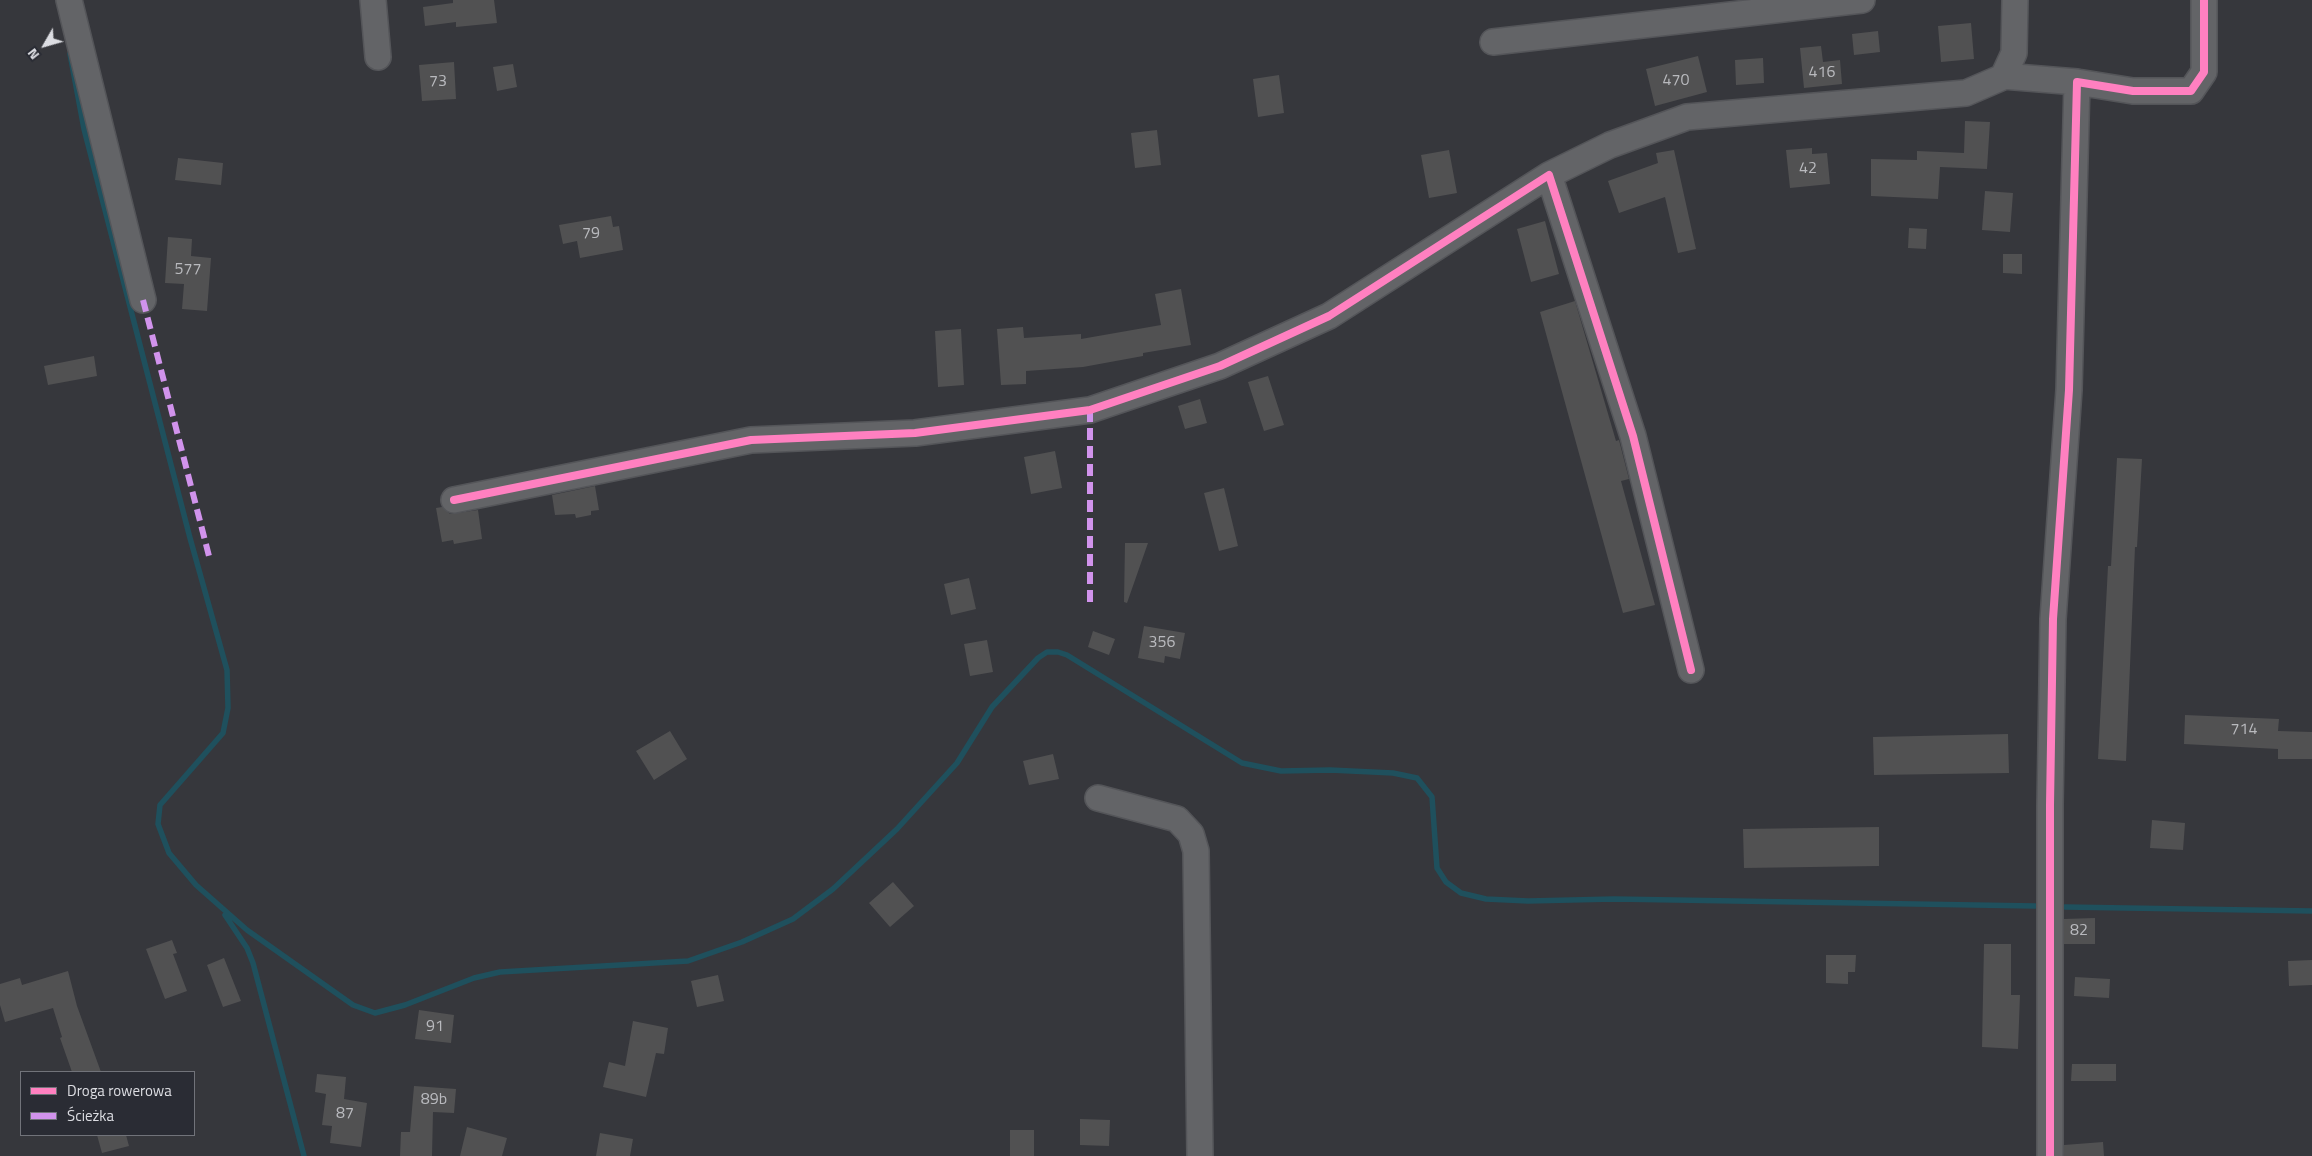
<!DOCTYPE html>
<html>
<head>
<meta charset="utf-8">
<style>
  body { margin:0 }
  #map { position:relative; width:2312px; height:1156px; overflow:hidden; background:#36373c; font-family:"Titillium Web",sans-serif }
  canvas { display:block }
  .legend { position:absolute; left:20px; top:1071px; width:175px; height:65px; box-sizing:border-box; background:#2a2c34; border:1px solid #71737a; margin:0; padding:6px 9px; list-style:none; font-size:15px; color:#dcdde2 }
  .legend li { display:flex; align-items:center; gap:10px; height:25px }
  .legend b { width:25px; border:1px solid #71737a }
  .north { position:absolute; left:20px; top:20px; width:50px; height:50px; -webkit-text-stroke:4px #2a2c34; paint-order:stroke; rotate:232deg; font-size:14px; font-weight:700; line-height:20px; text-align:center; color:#dcdde2 }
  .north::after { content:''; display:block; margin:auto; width:18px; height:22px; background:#dcdde2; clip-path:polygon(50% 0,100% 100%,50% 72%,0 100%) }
</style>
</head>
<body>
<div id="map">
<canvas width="2312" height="1156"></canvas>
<ul class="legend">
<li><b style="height:6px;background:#ff80c0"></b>Droga rowerowa</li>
<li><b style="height:6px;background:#d193ec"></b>Ścieżka</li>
</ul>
<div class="north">N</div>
</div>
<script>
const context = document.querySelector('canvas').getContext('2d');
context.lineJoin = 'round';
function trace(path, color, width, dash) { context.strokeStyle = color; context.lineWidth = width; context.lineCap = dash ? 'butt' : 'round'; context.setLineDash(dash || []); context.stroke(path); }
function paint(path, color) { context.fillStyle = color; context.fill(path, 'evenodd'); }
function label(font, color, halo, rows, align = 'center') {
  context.font = font + ' "Titillium Web",sans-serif'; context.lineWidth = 4.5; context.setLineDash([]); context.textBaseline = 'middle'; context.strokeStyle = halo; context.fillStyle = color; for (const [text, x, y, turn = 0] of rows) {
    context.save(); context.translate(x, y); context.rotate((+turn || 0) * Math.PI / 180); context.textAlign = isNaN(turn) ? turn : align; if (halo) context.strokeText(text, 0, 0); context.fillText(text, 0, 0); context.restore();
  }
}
trace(new Path2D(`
  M 70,54 L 84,129 L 190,538 L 227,670 L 228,708 L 223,733 L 160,805 L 158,824 L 169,853 L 196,885 L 247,930 L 353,1005 L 375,1013 L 405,1005 L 474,978 L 500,972 L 688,961 L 742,942 L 793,919 L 833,889 L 897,829 L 957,763 L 992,707 L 1038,658 L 1047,652 L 1058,652 L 1067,655 L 1242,763 L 1281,771 L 1330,770 L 1393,773 L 1417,778 L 1432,797 L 1437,868 L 1446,882 L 1461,893 L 1486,899 L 1528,901 L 1614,899 L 2035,906
  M 2065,907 L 2312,911
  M 225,915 L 247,948 L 253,963 L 304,1156`), '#1f505d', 5.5);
paint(new Path2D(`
  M 453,0 L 494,0 L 497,23 L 456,27 L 456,22 L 425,26 L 423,7 L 453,3 Z
  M 1971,23 L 1974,59 L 1941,62 L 1938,26 Z
  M 1878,31 L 1880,52 L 1854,55 L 1852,34 Z
  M 1821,46 L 1823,62 L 1840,60 L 1842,84 L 1804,88 L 1800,48 Z
  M 1698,56 L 1707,92 L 1655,106 L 1646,69 Z
  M 1763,58 L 1764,83 L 1736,85 L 1735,60 Z
  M 454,62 L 456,99 L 422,101 L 419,65 Z
  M 513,64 L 517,87 L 497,91 L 493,67 Z
  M 1279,75 L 1284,113 L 1258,117 L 1253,79 Z
  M 1965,121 L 1990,122 L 1987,169 L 1940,167 L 1938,199 L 1871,196 L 1871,159 L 1917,160 L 1917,151 L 1964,153 Z
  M 1157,130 L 1161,165 L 1135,168 L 1131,133 Z
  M 1812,148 L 1812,154 L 1827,153 L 1830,184 L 1790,188 L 1786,150 Z
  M 1449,150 L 1457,193 L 1429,198 L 1421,155 Z
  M 1674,150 L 1696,249 L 1678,253 L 1665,197 L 1619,213 L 1608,181 L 1658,163 L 1656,153 Z
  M 178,158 L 223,163 L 221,185 L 175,180 Z
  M 1985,191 L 2013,193 L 2010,232 L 1982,230 Z
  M 611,216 L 613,227 L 619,226 L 623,250 L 580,258 L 577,241 L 563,244 L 559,225 Z
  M 1545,221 L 1559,274 L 1531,282 L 1517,229 Z
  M 1909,228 L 1927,229 L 1926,249 L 1908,248 Z
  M 168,237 L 192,239 L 191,256 L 211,258 L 207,311 L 182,309 L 184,284 L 165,283 Z
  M 2003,254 L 2022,254 L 2022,274 L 2003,273 Z
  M 1181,289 L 1191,345 L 1143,353 L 1143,356 L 1083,367 L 1026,371 L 1026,384 L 1001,385 L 997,329 L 1023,327 L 1024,338 L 1081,334 L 1081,339 L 1161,325 L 1155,294 Z
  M 1575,301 L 1616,441 L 1619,440 L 1629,479 L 1621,481 L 1655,605 L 1623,613 L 1540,312 Z
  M 961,329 L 964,385 L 938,387 L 935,331 Z
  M 94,356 L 97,376 L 48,385 L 44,366 Z
  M 1268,376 L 1284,425 L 1264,431 L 1248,382 Z
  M 1200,399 L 1207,423 L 1185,429 L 1178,406 Z
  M 1055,451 L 1062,488 L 1031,494 L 1024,457 Z
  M 2117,458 L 2142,459 L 2137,547 L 2135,547 L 2126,761 L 2098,759 L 2108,566 L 2111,566 Z
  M 595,486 L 599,510 L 591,511 L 591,515 L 576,518 L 575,514 L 555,515 L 552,495 Z
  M 1224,488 L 1238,546 L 1219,551 L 1204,493 Z
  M 442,507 L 450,514 L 478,510 L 482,539 L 454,544 L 453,540 L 442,542 L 436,508 Z
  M 1125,543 L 1148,543 L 1127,603 L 1124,602 Z
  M 969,578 L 976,609 L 951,615 L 944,584 Z
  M 1144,626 L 1185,633 L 1180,659 L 1165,656 L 1164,663 L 1138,658 Z
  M 1093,631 L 1115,639 L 1109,655 L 1088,647 Z
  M 987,640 L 993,672 L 970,676 L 964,644 Z
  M 2185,715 L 2279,719 L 2278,731 L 2312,732 L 2312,759 L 2278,759 L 2278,749 L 2184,744 Z
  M 670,731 L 687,759 L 654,780 L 636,751 Z
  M 2008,734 L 2009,773 L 1874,775 L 1873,737 Z
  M 1053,754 L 1059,779 L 1029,785 L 1023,761 Z
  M 2152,820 L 2185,823 L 2183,850 L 2150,848 Z
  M 1879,827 L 1879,866 L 1744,868 L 1743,829 Z
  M 893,882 L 914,906 L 890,927 L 869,903 Z
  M 2095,918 L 2095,944 L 2064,944 L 2064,919 Z
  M 172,940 L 177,953 L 173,954 L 187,991 L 165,999 L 146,949 Z
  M 1984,944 L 2011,944 L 2011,995 L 2020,995 L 2018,1049 L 1982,1047 Z
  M 1826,955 L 1856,955 L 1855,972 L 1848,972 L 1848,984 L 1826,983 Z
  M 224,958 L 241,1001 L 223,1007 L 207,965 Z
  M 2312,960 L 2312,985 L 2289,986 L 2288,961 Z
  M 68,971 L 77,1006 L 101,1072 L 72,1072 L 60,1038 L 62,1037 L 53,1008 L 5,1022 L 0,1005 L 0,984 L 20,978 L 22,985 Z
  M 718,975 L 724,1001 L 697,1007 L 691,981 Z
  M 2075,977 L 2110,979 L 2109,998 L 2074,996 Z
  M 419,1010 L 454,1015 L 451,1043 L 415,1039 Z
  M 633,1021 L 668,1028 L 664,1054 L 656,1053 L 646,1097 L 603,1087 L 609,1062 L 625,1066 Z
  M 2072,1064 L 2116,1064 L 2116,1081 L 2071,1081 Z
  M 317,1074 L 346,1077 L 344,1099 L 367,1103 L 361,1147 L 330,1143 L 332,1126 L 322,1125 L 326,1094 L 315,1092 Z
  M 414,1086 L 456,1089 L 454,1113 L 433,1112 L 432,1156 L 400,1156 L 401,1132 L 410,1132 Z
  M 1080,1119 L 1110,1120 L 1109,1146 L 1080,1145 Z
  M 467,1127 L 507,1138 L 502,1156 L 460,1156 Z
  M 1010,1130 L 1034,1130 L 1034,1156 L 1010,1156 Z
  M 600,1133 L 633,1139 L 630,1156 L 596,1156 Z
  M 97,1135 L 126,1135 L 129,1146 L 102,1153 Z
  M 2103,1142 L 2104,1156 L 2064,1156 L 2064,1145 Z`), '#515152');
const minor = new Path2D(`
  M 69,0 L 143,300
  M 373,0 L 378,57
  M 1493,42 L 1862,0
  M 2003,76 L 2077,82
  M 1549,175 L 1610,145 L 1687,117 L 1966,93 L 2003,77 L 2014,53 L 2015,0
  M 454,500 L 751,440 L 915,433 L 1090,410 L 1220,366 L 1329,316 L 1549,175 L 1633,436 L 1691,670
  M 1098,798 L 1177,819 L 1191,834 L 1196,851 L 1200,1156
  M 2050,1156 L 2050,805 L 2053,619 L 2069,390 L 2077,82 L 2133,91 L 2191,91 L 2204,72 L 2204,0`);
trace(minor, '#545559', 28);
trace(minor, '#636467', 25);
trace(new Path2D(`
  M 143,300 L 209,556
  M 1090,410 L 1090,607`), '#d193ec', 6, [12, 6]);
trace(new Path2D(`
  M 454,500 L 751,440 L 915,433 L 1090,410 L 1220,366 L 1329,316 L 1549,175 L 1633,436 L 1691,670
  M 2050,1156 L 2050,805 L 2053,619 L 2069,390 L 2077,82 L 2133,91 L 2191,91 L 2204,72 L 2204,0`), '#ff80c0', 8);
label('16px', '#b9babe', null, [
  ["416",1822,73],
  ["470",1676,81],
  ["73",438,82],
  ["42",1808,169],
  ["79",591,234],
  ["577",188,270],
  ["356",1162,643],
  ["714",2244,730],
  ["82",2079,931],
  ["91",435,1027],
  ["89b",434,1100],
  ["87",345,1114]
]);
</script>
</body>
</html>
